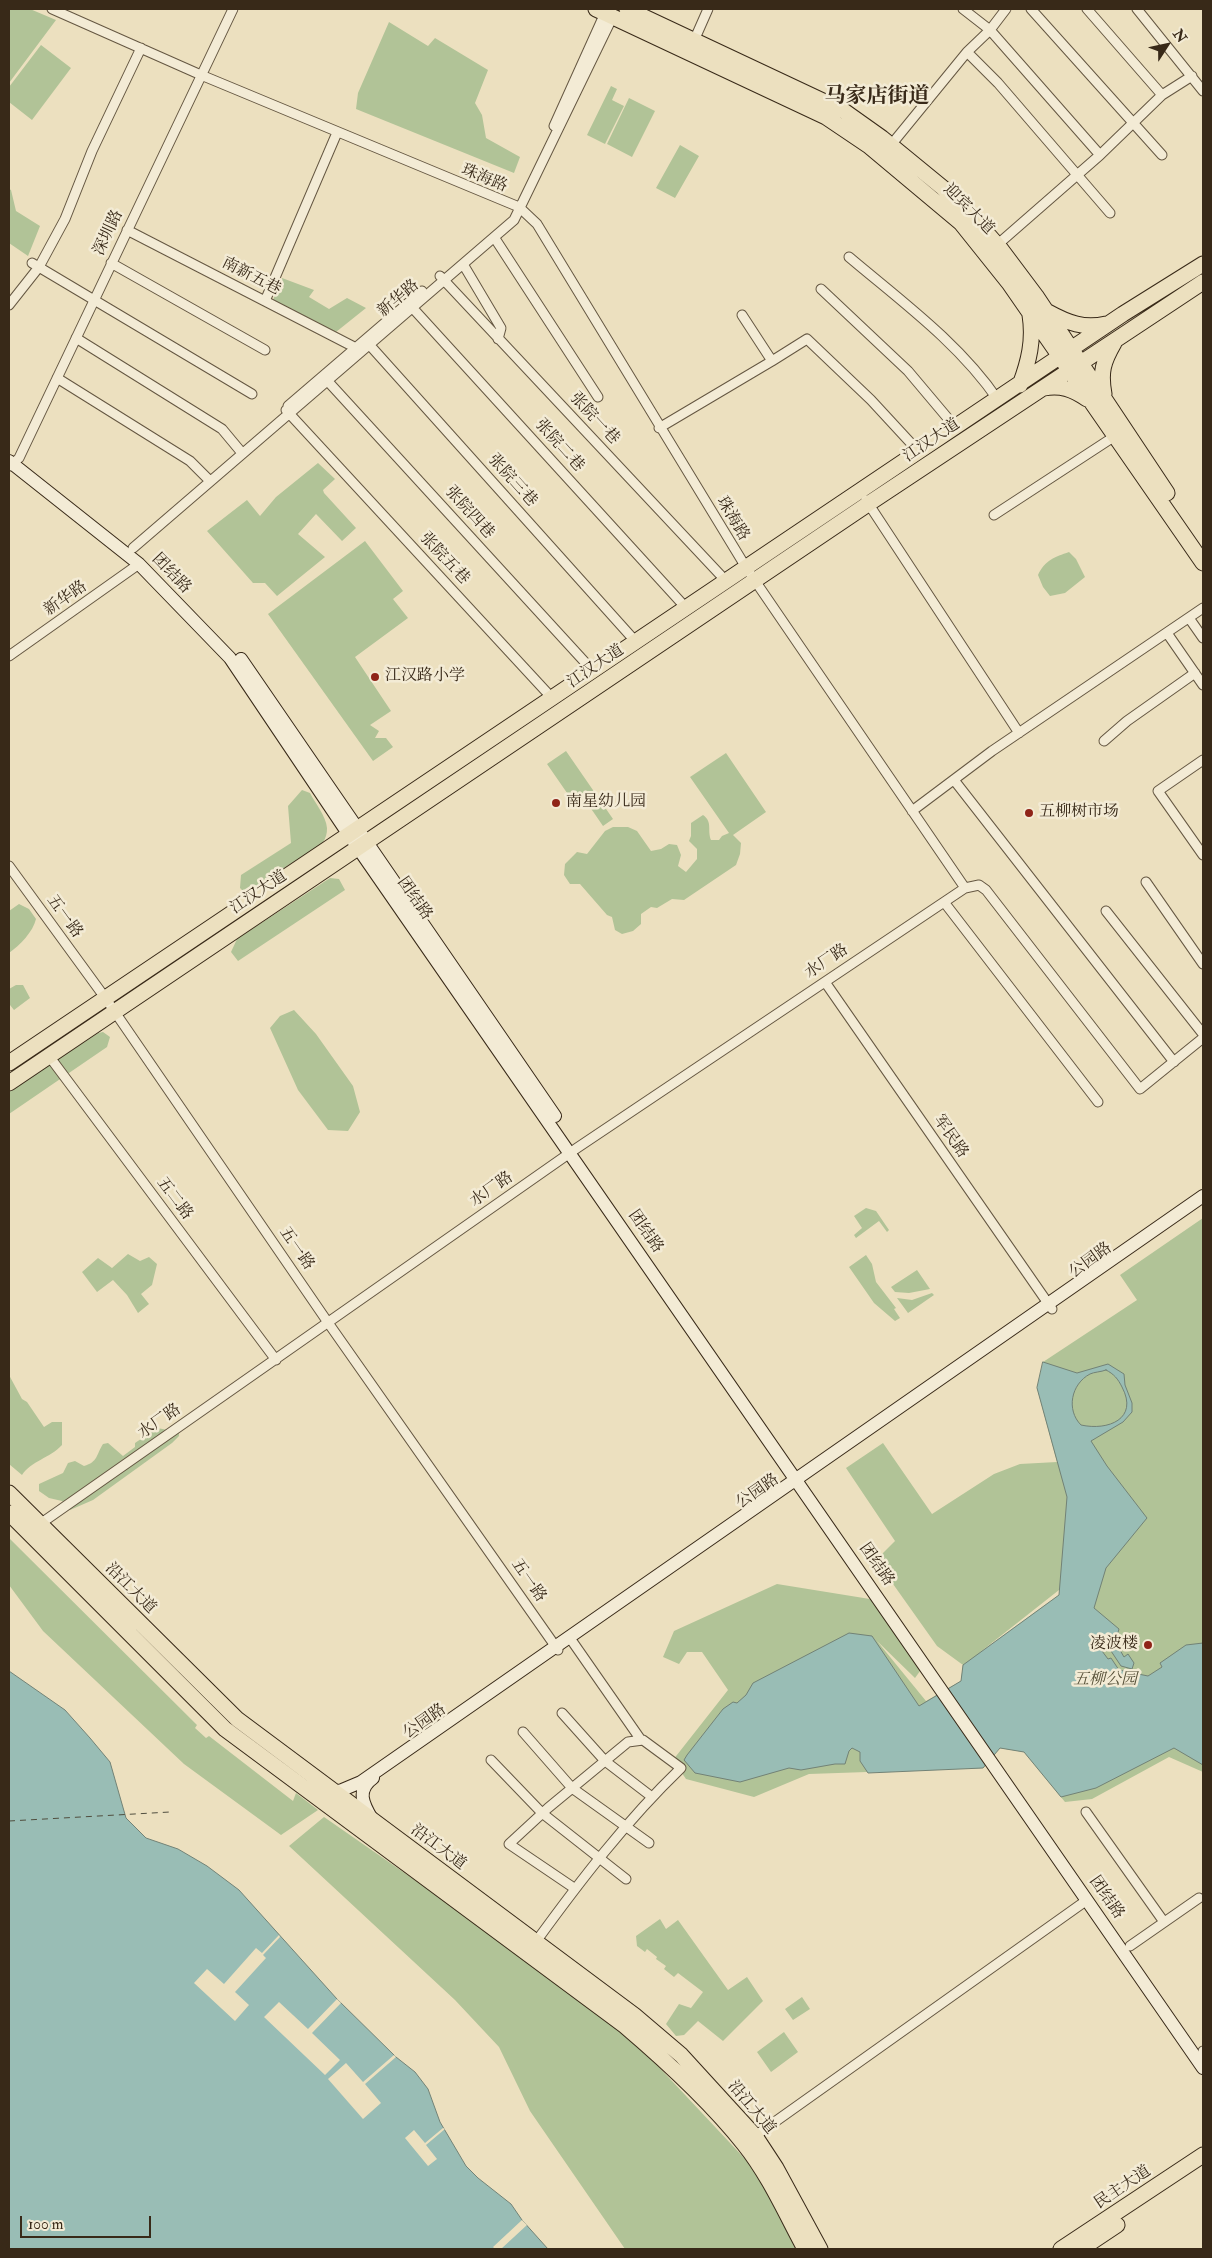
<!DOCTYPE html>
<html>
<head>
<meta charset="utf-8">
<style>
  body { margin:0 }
  #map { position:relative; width:1212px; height:2258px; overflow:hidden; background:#ece0bf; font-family:"IM FELL Double Pica",serif }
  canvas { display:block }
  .frame { position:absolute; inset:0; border:10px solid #382918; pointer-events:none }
  .north { position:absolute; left:1142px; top:20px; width:50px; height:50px; -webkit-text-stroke:4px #f3ebd5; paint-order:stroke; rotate:55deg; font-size:14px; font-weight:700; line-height:20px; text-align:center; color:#382918 }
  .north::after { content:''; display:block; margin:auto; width:18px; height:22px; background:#382918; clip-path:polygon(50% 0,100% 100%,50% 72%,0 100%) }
  .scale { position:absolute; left:20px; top:2216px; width:131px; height:22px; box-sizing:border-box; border:2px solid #382918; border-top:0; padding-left:6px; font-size:15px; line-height:18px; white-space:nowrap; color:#382918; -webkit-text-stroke:4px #f3ebd5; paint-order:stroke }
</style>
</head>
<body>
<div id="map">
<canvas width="1212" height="2258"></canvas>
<div class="frame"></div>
<div class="north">N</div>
<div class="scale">100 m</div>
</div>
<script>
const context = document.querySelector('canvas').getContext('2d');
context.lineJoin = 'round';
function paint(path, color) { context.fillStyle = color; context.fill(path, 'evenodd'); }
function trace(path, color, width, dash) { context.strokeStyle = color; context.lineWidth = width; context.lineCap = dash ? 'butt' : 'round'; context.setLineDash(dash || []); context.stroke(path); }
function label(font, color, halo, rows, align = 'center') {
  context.font = font + ' "IM FELL Double Pica","Noto Serif SC",serif'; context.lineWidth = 5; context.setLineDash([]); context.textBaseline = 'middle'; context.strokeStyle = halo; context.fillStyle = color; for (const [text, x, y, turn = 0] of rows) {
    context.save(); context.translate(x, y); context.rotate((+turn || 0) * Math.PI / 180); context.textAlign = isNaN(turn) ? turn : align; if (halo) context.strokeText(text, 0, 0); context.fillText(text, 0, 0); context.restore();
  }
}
paint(new Path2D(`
  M 9,9 L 30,9 L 56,20 L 9,83 Z
  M 389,22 L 428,46 L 435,38 L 488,70 L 475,103 L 482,115 L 486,138 L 520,157 L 514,173 L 356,109 L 358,93 Z
  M 41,45 L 71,68 L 32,120 L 9,102 L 9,87 Z
  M 611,86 L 617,89 L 612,100 L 624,106 L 605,144 L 587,135 Z
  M 629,98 L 655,111 L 632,157 L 607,144 Z
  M 680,145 L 699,156 L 675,198 L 656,188 Z
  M 9,189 L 11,190 L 16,211 L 40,226 L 28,256 L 9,243 Z
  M 282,278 L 314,290 L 309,297 L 329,309 L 347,298 L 366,308 L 336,332 L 273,300 Z
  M 318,463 L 335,479 L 323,490 L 324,493 L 356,528 L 342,541 L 316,514 L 298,534 L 325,557 L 277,596 L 265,583 L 253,583 L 207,531 L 247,500 L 260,516 L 276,497 Z
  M 365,541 L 403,591 L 393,599 L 408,618 L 355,657 L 391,711 L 370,725 L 379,731 L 375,738 L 386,738 L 393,747 L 373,761 L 268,614 Z
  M 1069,552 L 1076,559 L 1085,577 L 1065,593 L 1050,596 L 1043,587 L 1038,575 C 1045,560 1055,557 1069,552 Z
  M 566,751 L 613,819 L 603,826 L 583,797 L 574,803 L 547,764 Z
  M 726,753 L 766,812 L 733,835 L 741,843 L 740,854 L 736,865 L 684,900 L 672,899 L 657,908 L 651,907 L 641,914 L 641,924 L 633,931 L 622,934 L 615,930 L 612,917 L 607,915 L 580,884 L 570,884 L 564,875 L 565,864 L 577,852 L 587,854 L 605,831 L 613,827 L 628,827 L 637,831 L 651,851 L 661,849 L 669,844 L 677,845 L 681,855 L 678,866 L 686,872 L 697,859 L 697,849 L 689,841 L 691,836 L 691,823 L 703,815 C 713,822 707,830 711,840 L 719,840 L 722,836 L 729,833 L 690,777 Z
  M 302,790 L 310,793 C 315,803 326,816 327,828 C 328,851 299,857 284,868 C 272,877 260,887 247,895 L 240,888 L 241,875 L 291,843 L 288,806 Z
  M 330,878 L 339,879 L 345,890 L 238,961 L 231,952 L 237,939 Z
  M 19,904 L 29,909 L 36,919 C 33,932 20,945 9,953 L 9,911 Z
  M 16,985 L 23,985 L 30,998 L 14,1010 L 10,1005 L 9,1006 L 9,989 Z
  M 294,1010 L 316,1034 L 353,1086 L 360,1112 L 348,1131 L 328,1130 L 298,1090 L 270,1028 L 280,1016 Z
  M 103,1032 L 110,1037 L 107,1047 L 9,1114 L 9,1092 L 98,1033 Z
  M 866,1208 L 876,1211 L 889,1230 L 887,1232 L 879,1221 L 856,1238 L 854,1235 L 862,1228 L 854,1216 Z
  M 1203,1218 L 1203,1772 L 1169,1757 L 1092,1799 L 1065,1802 L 1024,1752 L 1000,1748 L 983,1768 L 809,1774 L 754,1797 L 686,1779 L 673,1760 L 728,1690 L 702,1652 L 687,1652 L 679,1664 L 663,1657 L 674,1631 L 777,1584 L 876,1600 L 923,1667 L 915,1678 L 877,1641 L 926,1701 L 961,1681 L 963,1665 L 937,1646 L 876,1560 L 895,1541 L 846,1468 L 883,1443 L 932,1514 L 994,1474 L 1020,1464 L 1057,1462 L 1037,1388 L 1043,1362 L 1137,1300 L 1120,1275 ZM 1060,1590 L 1059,1595 L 979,1653 L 1059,1590 Z
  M 128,1254 L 140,1261 L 149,1257 L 157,1264 L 152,1285 L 141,1294 L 149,1304 L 138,1313 L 127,1295 L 113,1280 L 97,1292 L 82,1272 L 98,1258 L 112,1268 Z
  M 866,1255 L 872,1264 L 876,1282 L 896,1308 L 894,1309 L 900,1318 L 895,1321 L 874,1303 L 849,1267 Z
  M 917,1270 L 930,1289 L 909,1293 L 895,1292 L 891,1287 Z
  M 932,1293 L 934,1295 L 908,1313 L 897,1298 L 912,1300 Z
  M 9,1375 L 22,1399 L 27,1402 L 44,1427 L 52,1422 L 62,1422 L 62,1445 C 50,1458 31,1461 22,1475 L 9,1464 Z
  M 157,1428 L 179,1432 L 179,1436 L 172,1443 L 93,1500 L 70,1510 L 62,1501 L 49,1498 L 39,1491 L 39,1484 L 63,1473 L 68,1463 L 75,1461 L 84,1466 C 98,1462 96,1455 103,1444 L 108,1443 L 123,1456 L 135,1447 L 135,1443 Z
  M 9,1538 L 197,1725 L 195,1728 L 206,1738 L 209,1736 L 293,1801 L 296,1793 L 318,1810 L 281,1835 L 184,1764 L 43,1631 L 9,1585 Z
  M 324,1817 L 612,2017 L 761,2176 L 799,2249 L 625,2249 L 530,2111 L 499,2047 L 455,2000 L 289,1846 Z
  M 660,1919 L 666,1929 L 678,1920 L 728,1990 L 747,1977 L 763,2001 L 723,2041 L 698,2021 L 684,2035 L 676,2036 L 666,2024 L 679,2004 L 691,2008 L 703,1992 L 678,1973 L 674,1977 L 664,1969 L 666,1966 L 656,1959 L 657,1957 L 647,1949 L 645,1952 L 637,1946 L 636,1936 Z
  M 802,1997 L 810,2009 L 793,2020 L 785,2009 Z
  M 784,2032 L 798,2052 L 771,2072 L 757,2052 Z`), '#b1c397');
const water = new Path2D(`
  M 1043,1362 L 1077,1373 L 1108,1364 L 1124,1374 L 1125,1385 L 1132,1403 L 1132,1412 L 1123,1422 L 1091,1441 L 1107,1466 L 1147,1518 L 1106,1568 L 1094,1608 L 1119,1629 L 1114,1646 L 1102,1651 L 1108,1659 L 1111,1658 L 1119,1670 L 1148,1676 L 1162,1667 L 1160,1663 L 1186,1645 L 1203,1643 L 1203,1765 L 1174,1748 L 1096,1788 L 1061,1797 L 1024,1752 L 1000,1748 L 983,1768 L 868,1773 L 860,1761 L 860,1752 L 852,1748 L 849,1751 L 845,1764 L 835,1764 L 801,1770 L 789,1768 L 740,1782 L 695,1773 L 684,1760 L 687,1755 L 723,1709 L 733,1702 L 737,1703 L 746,1695 L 753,1683 L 849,1633 L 872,1636 L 919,1706 L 961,1681 L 963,1665 L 1059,1595 L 1067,1497 L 1037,1388 ZM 1106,1370 C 1114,1374 1118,1379 1122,1387 C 1139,1419 1108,1431 1081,1425 C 1066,1410 1071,1384 1090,1374 C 1094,1372 1101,1372 1106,1370 Z
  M 1119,1642 L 1123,1647 L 1120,1650 L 1124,1657 L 1128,1654 L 1134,1663 L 1132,1669 L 1121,1666 L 1111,1651 L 1118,1646 L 1117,1644 Z
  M 9,1671 L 65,1710 L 90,1738 L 110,1762 L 126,1818 L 146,1838 L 178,1849 L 207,1866 L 239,1890 L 337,1999 L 396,2057 L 415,2072 L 428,2089 L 440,2122 L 466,2166 L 478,2178 L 511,2204 L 522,2220 L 548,2249 L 9,2249 Z`);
paint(water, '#99bdb5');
trace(water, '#728276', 1);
paint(new Path2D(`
  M 279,1935 L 280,1937 L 263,1955 L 266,1958 L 235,1992 L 249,2005 L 235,2021 L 194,1983 L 207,1969 L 224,1984 L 256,1948 L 262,1953 Z
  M 337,1999 L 341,2003 L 312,2033 L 340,2060 L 325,2075 L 264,2017 L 279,2002 L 308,2029 Z
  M 394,2055 L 396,2057 L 365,2084 L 381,2103 L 363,2119 L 328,2079 L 346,2063 L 363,2082 Z
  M 443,2128 L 445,2129 L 426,2145 L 437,2159 L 428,2166 L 405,2138 L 414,2130 L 425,2143 Z
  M 522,2220 L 527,2225 L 501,2249 L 495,2249 L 493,2247 Z`), '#ece0bf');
trace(new Path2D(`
  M 9,1821 L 170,1812`), '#504e3f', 1, [6, 5]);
const street = new Path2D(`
  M 52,9 L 201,75 L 519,207 L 537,224 L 747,569 L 965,888
  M 963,9 L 990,30 L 1100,155
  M 1031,9 L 1162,155
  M 1087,9 L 1162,95
  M 1137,9 L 1203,91
  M 693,43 L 708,9
  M 967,52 L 998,83 L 1110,213
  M 554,126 L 605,13
  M 891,145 L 967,52 L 990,30 L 1006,9
  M 127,230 L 358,349
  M 494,237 L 598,397
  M 997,245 L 1100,155 L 1162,95 L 1192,76
  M 849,257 C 901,301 959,343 998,400
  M 32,263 L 252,394
  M 111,263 L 265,350
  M 463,264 L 501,328 L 498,339
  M 440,276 L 727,582
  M 821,289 L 908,371 L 956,428
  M 265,301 L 336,135
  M 409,304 L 687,609
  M 9,305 L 39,267 L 65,219 L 92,151 L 141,48
  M 76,338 L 222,429 L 242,453
  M 366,341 L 636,642
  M 772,361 L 807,339 L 871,400 L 919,452
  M 323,376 L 593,671
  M 57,378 L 190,461 L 210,481
  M 288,406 L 422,291
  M 286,410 L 552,698
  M 659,428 L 772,361 L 742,315
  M 10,466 L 19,458 L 233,9
  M 866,500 L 1019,733
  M 994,515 L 1115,436
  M 133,548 L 514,220 L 613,16
  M 1189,618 L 1203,638
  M 1167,633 L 1203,685
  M 9,656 L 139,564
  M 1104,741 L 1127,721 L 1195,673
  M 1203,760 L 1158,791 L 1203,855
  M 954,780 L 1174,1062
  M 912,811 L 992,751 L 1203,608
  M 9,866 L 106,999 L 329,1324 L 558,1650
  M 1146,882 L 1203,964
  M 944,902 L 1098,1102
  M 1106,911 L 1203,1034
  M 825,982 L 1052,1309
  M 49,1056 L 276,1360
  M 40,1524 L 577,1148 L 965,888 L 979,885 L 986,890 L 1140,1089 L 1203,1038
  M 572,1641 L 641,1740
  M 562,1713 L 605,1761 L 652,1797
  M 523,1732 L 572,1788 L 649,1843
  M 491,1760 L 542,1813 L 626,1879
  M 1086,1812 L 1164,1922
  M 535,1943 C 580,1881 626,1821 681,1768 L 643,1740 L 628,1742 L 548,1808 L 509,1844 L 574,1888
  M 1130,1946 L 1199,1898
  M 1203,2052 L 1203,2051
  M 755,2136 L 1087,1900`);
const secondary = new Path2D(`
  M 9,461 L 139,564 L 230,658 L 349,835 L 1203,2068
  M 241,659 L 555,1116
  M 329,1793 L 342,1790 L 361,1782 L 1203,1196
  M 372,1819 C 363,1804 356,1790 373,1778`);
const primary = new Path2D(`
  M 596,9 L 826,117 L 869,146 L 961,223 L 1009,283 L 1203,563
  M 627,9 L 844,111 L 882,138 L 943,188 L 970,214 L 1000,248 L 1036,296 L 1167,493
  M 1048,312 C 1068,323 1084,329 1106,324
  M 1020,385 C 1029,361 1034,340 1030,315
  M 1044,388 C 1061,385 1072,389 1087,399
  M 1104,394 C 1100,372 1103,362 1114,343
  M 9,1063 L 1123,314 L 1203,264
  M 9,1083 L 868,504 L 1203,282
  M 9,1493 L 237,1719 L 634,2015 L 681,2055 L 755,2136 L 776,2168 L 820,2249
  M 9,1513 L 225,1729 L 625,2026 C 666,2061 710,2101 744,2144 C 769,2175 786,2214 805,2249
  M 1061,2249 L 1203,2155
  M 1081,2249 L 1117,2225`);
trace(street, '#655742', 11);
trace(secondary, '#382918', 14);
trace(primary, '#382918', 17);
trace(street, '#f3ebd5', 9);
trace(secondary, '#f3ebd5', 12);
trace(primary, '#ece0bf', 15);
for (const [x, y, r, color] of [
  [375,677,5,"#8f2418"],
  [556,803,5,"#8f2418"],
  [1029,813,5,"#8f2418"],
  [1148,1645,5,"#8f2418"]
]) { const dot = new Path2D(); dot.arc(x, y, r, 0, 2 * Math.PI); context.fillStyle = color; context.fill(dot); trace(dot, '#f3ebd5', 2); }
label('16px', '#382918', '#f3ebd5', [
  ["珠海路",484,179,22],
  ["迎宾大道",968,210,45],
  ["深圳路",109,233,-65],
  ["南新五巷",251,277,27],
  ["新华路",399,299,-40],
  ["张院一巷",594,419,47],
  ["江汉大道",932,441,-34],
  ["张院二巷",559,446,48],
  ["张院三巷",512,481,48],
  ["张院四巷",469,513,48],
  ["珠海路",732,519,59],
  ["张院五巷",444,559,47],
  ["团结路",171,574,46],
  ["新华路",66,599,-35],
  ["江汉大道",596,667,-34],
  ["江汉大道",259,893,-34],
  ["团结路",414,899,55],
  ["五一路",64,917,54],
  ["水厂路",827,962,-34],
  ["军民路",950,1137,55],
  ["水厂路",492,1190,-35],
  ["五二路",174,1199,53],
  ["团结路",645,1232,55],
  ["五一路",296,1249,55],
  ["公园路",1091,1261,-36],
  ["水厂路",160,1422,-35],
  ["公园路",758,1492,-35],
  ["团结路",876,1565,55],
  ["五一路",528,1581,55],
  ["沿江大道",130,1589,45],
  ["公园路",425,1722,-35],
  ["沿江大道",438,1848,37],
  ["团结路",1106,1898,55],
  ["沿江大道",751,2108,50],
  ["民主大道",1123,2188,-34]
]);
label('16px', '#382918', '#f3ebd5', [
  ["江汉路小学",385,677],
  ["南星幼儿园",566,803],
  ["五柳树市场",1039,813],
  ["凌波楼",1138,1645,"right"]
], 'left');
label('italic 16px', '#565038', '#f3ebd5', [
  ["五柳公园",1105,1681]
]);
label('bold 21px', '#382918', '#f3ebd5', [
  ["马家店街道",877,97]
]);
</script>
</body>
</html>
